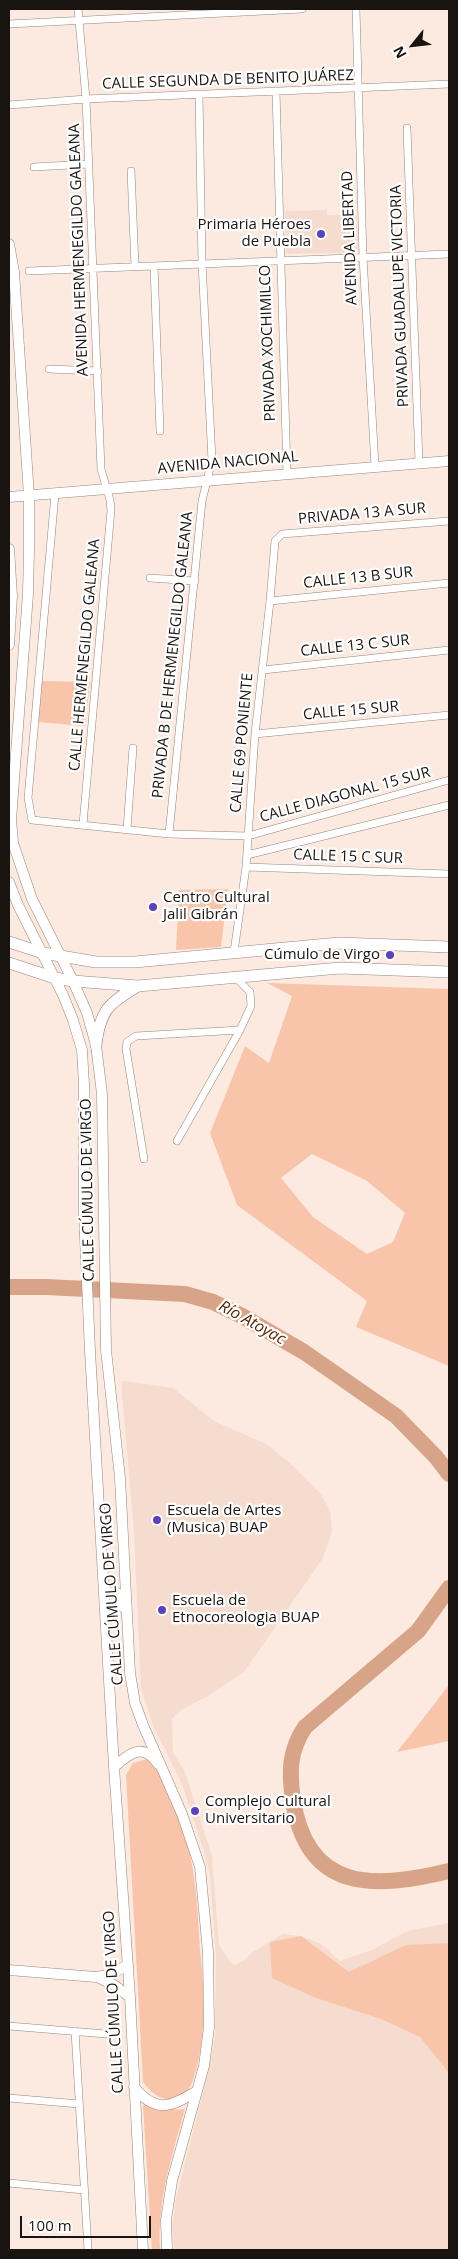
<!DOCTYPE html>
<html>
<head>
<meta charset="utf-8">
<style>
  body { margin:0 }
  #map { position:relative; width:458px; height:2259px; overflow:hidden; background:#fceae0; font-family:"Open Sans",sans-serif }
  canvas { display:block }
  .frame { position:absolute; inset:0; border:10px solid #1a1410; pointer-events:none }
  .north { position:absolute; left:388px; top:20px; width:50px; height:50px; -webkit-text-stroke:4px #fff; paint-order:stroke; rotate:241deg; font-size:14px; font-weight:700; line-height:20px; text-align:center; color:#1a1410 }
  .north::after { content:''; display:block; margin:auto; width:18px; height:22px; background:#1a1410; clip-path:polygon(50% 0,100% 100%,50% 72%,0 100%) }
  .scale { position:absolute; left:20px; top:2216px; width:131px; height:22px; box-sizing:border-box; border:2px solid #1a1410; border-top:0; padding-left:6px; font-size:15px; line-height:18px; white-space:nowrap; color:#1a1410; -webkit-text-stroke:4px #fff; paint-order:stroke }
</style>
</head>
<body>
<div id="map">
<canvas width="458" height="2259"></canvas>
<div class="frame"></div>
<div class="north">N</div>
<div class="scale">100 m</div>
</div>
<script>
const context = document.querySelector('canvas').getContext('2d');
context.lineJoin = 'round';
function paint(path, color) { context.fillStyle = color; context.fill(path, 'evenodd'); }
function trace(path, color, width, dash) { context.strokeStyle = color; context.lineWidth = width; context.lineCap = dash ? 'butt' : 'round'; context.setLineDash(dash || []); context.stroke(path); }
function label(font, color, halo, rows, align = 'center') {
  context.font = font + ' "Open Sans",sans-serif'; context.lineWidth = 4.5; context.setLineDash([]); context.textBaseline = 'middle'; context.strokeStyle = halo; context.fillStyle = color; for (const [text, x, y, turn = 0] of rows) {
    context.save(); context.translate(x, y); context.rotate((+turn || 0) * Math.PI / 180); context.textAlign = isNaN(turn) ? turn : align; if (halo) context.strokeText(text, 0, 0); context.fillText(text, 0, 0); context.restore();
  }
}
paint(new Path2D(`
  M 327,210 L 327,215 L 357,215 L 358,252 L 286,254 L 285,211 Z
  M 126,1381 L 173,1388 L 214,1421 L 266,1444 L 290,1463 L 320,1493 L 330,1510 L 332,1532 L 323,1558 L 244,1672 L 210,1695 L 181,1710 L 172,1719 L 173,1752 L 185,1772 L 212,1856 L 219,1945 L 228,1959 L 234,1965 L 245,1960 L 251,1953 L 283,1934 L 301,1936 L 321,1944 L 340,1961 L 372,1950 L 407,1931 L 449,1923 L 449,2250 L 174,2250 L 172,2231 L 176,2199 L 209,2069 L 215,2035 L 216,1956 L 210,1875 L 205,1855 L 182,1784 L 153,1726 L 141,1688 L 134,1533 L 121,1382 Z`), '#f6dcce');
paint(new Path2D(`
  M 42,681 L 90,682 L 85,726 L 38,722 Z
  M 228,889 L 221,947 L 176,950 L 179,890 Z
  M 267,983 L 449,989 L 449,1366 L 356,1327 L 367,1301 L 237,1205 L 210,1133 L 245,1046 L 269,1063 L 292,996 ZM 312,1154 L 367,1181 L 405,1213 L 393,1242 L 367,1254 L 313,1217 L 281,1178 Z
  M 449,1685 L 449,1741 L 397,1752 Z
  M 147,1759 C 159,1768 162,1780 168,1794 C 177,1813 186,1834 190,1855 C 197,1886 198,1918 200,1950 C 203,1978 206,2008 202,2037 C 201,2050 196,2075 191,2085 C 177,2110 155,2099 143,2082 L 126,1775 L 133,1763 Z
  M 301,1936 L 349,1972 L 406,1945 L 449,1943 L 449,2073 L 420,2037 L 381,2019 L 316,1998 L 272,1978 L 270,1942 Z
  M 145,2104 L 163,2110 L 185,2109 C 172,2156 157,2201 160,2250 L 152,2250 L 143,2105 Z`), '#f8c5aa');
trace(new Path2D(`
  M 9,1287 L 47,1287 L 185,1294 L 213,1302 L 242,1316 L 304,1352 L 396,1416 L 436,1457 L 449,1474
  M 449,1588 L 418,1631 L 305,1727 C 289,1751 289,1772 293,1800 C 307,1893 375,1889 449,1871`), '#d8a487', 16);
const street = new Path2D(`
  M 78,9 L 86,99 L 101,469 L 110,500 L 111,510 L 83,824
  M 356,9 L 363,257 L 375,466
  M 9,24 L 302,9
  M 276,91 L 287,474
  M 9,105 L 86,99 L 449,84
  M 407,128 L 419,463
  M 34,167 L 89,164
  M 131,171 L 135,266
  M 154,266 L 160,431
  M 29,271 L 449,254
  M 49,369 L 98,371
  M 55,494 L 28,798 L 32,820 L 169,834 L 248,836 L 449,780
  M 150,578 L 195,581
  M 270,601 L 449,583
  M 263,670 L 449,650
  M 255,734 L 449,715
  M 127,829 L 133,748
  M 169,834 L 202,501 L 212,460 L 202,263 L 199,95
  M 247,855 L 449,805
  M 246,867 L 449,874
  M 234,952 L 246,867 L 255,734 L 270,601 L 275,541 L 282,534 L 449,521
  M 177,1141 L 240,1030 L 251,1006 L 250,992 L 235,977
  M 144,1159 L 126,1049 L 127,1042 L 136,1036 L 240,1030
  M 9,2026 L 106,2034
  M 75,2031 L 88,2250
  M 9,2098 L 79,2104
  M 9,2183 L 84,2190`);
const secondary = new Path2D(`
  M 9,244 L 14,272 L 29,496 L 29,549 L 28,594 L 11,820 L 13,843 L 32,899 L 73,981 L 87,1013 L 96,1045 L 102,1094 L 106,1350 L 120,1478 L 130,1673 L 135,1703 L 143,1725 L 182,1814 L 200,1867 L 208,1952 L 209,2027 L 204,2066 L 172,2181 L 166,2220 L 167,2250
  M 9,497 L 449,461
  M 9,549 L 12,596 L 9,645
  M 9,882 L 18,905 L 63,995 L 73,1020 L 82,1050 L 84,1085 L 84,1214 L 90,1351 L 114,1767 L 130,1997 L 143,2250
  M 105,1593 L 117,1593 L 123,1607
  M 114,1767 C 130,1753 143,1742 158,1764
  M 9,1970 L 96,1977 L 109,1975 L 128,1965
  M 97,1977 L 114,1985 L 130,1997
  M 134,2087 C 156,2114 171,2107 197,2091`);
const primary = new Path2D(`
  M 9,942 L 43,953 L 96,962 L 135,962 L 339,943 L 449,947
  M 9,963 L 55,978 L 73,981 L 138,986 L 340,968 L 449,972
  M 96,1045 C 100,1010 109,1003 138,986`);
trace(street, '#95857c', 8);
trace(secondary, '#95857c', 11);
trace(primary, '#95857c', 12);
trace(street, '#fff', 7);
trace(secondary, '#fff', 10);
trace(primary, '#fff', 11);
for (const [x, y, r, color] of [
  [321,234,5,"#5c42ba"],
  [153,907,5,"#5c42ba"],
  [390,955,5,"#5c42ba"],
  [157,1520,5,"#5c42ba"],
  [162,1610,5,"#5c42ba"],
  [195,1811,5,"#5c42ba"]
]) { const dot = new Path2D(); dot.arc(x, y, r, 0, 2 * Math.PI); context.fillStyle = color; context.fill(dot); trace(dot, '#fff', 2); }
label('15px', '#1a1410', '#fff', [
  ["CALLE SEGUNDA DE BENITO JUÁREZ",228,80,-2],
  ["AVENIDA LIBERTAD",350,238,-92],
  ["AVENIDA HERMENEGILDO GALEANA",79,250,-92],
  ["PRIVADA GUADALUPE VICTORIA",400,296,-92],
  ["PRIVADA XOCHIMILCO",268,343,-92],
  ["AVENIDA NACIONAL",228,463,-5],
  ["PRIVADA 13 A SUR",362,514,-5],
  ["CALLE 13 B SUR",358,578,-6],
  ["CALLE 13 C SUR",355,646,-6],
  ["CALLE HERMENEGILDO GALEANA",85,655,-85],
  ["PRIVADA B DE HERMENEGILDO GALEANA",173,655,-84],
  ["CALLE 15 SUR",351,711,-5],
  ["CALLE 69 PONIENTE",242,743,-85],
  ["CALLE DIAGONAL 15 SUR",345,795,-15],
  ["CALLE 15 C SUR",348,857,2],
  ["CALLE CÚMULO DE VIRGO",88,1190,-91],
  ["CALLE CÚMULO DE VIRGO",112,1594,-94],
  ["CALLE CÚMULO DE VIRGO",114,2002,-93]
]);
label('15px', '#1a1410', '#fff', [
  ["Primaria Héroes",311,225,"right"],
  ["de Puebla",311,242,"right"],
  ["Centro Cultural",163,898],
  ["Jalil Gibrán",163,915],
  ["Cúmulo de Virgo",380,955,"right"],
  ["Escuela de Artes",167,1511],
  ["(Musica) BUAP",167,1528],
  ["Escuela de",172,1601],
  ["Etnocoreologia BUAP",172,1618],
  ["Complejo Cultural",205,1802],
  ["Universitario",205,1819]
], 'left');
label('italic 16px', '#562603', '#fff', [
  ["Río Atoyac",252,1323,29]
]);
</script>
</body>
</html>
